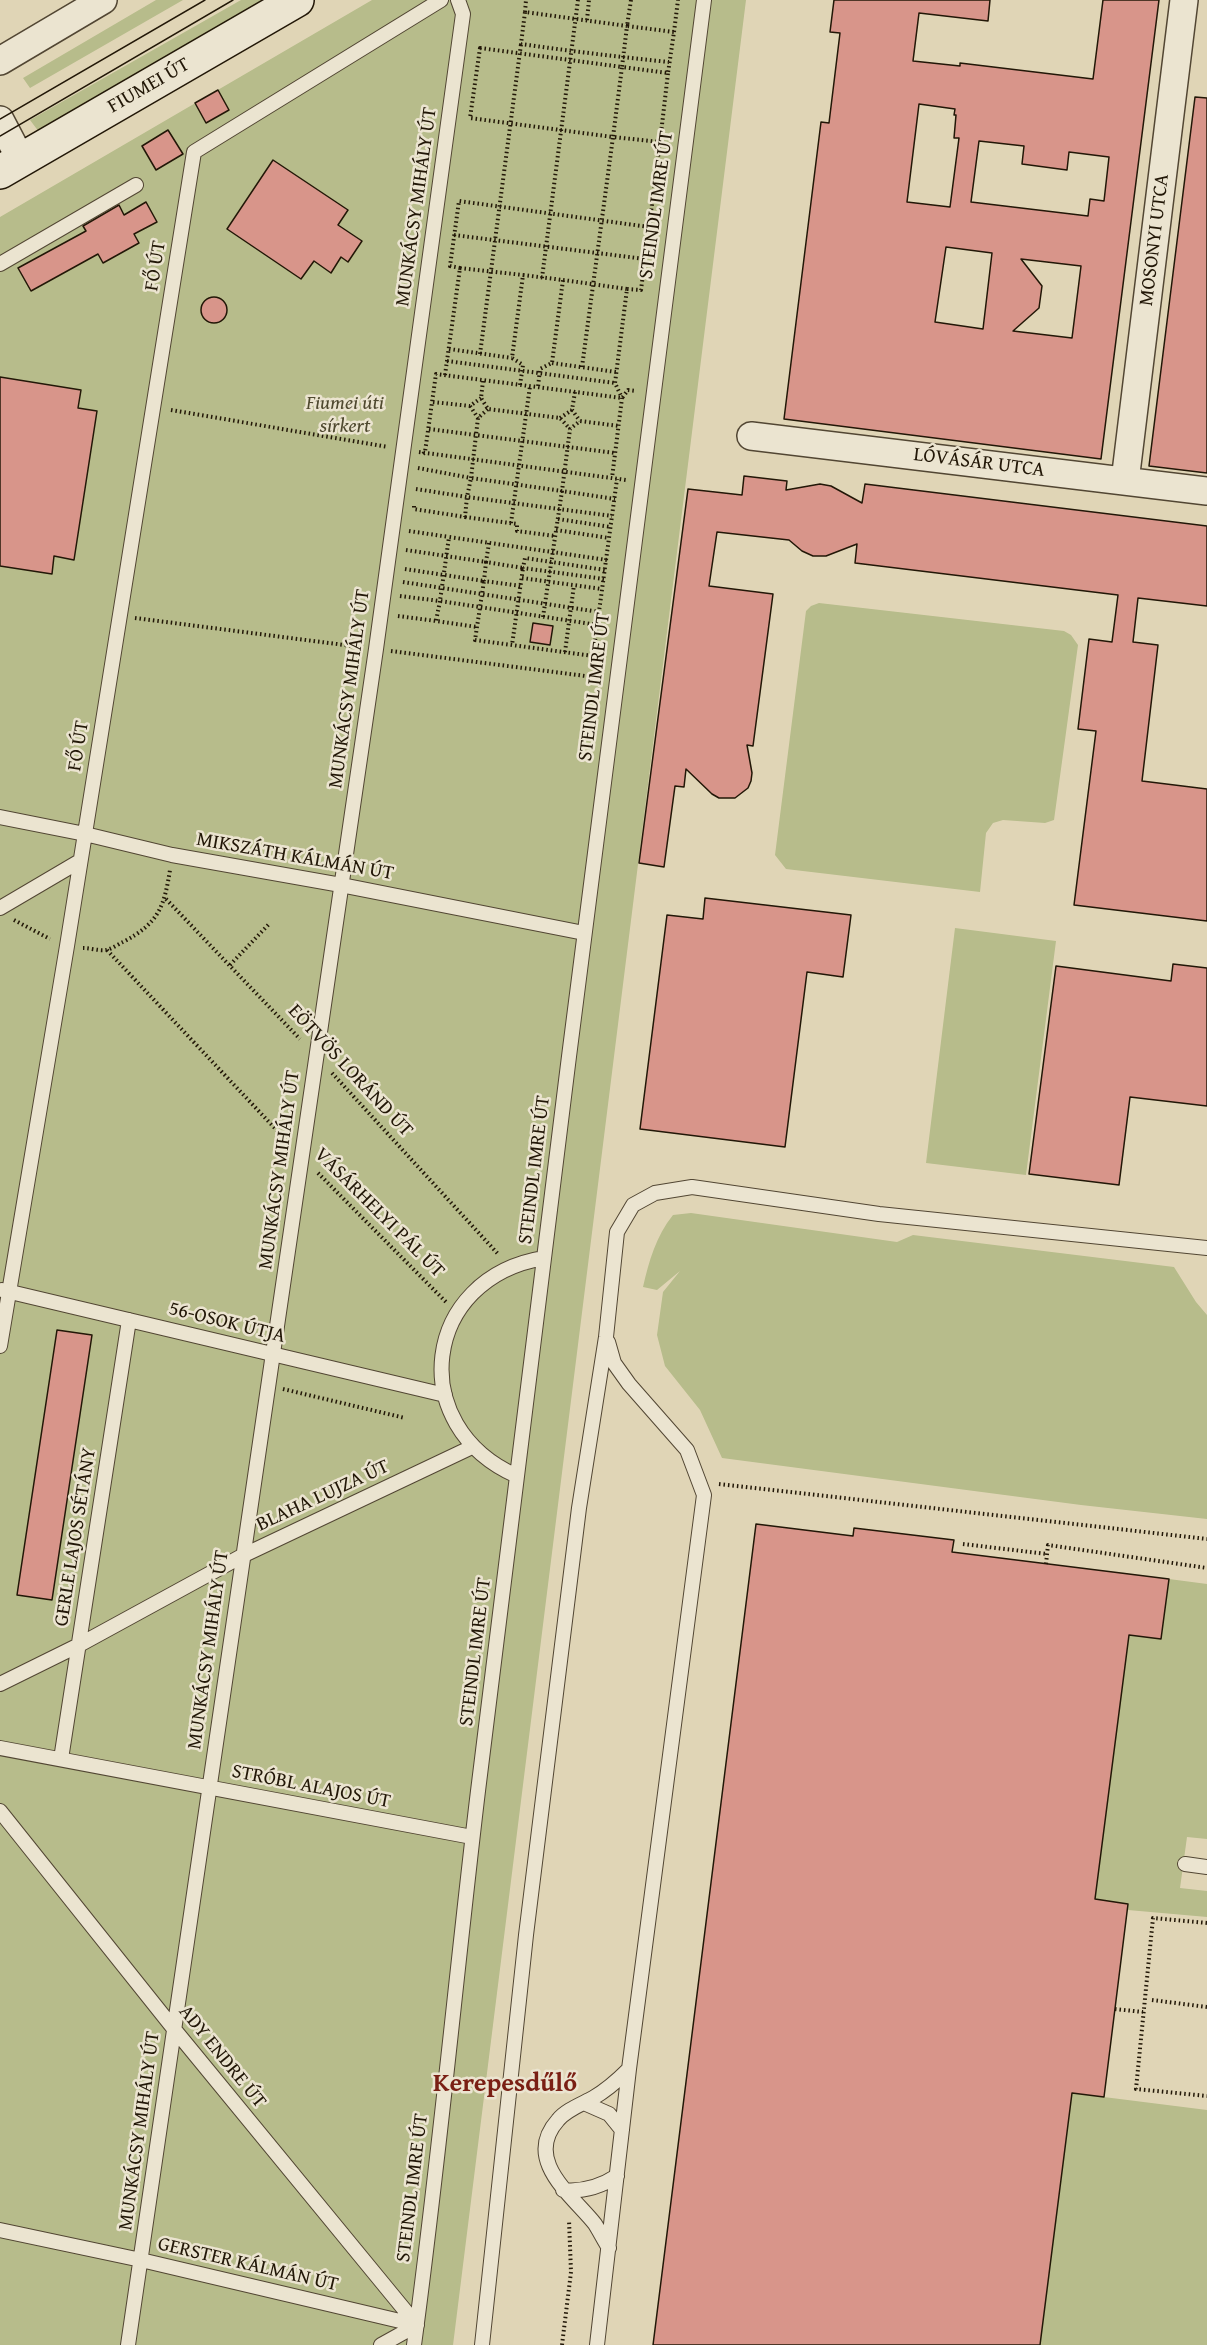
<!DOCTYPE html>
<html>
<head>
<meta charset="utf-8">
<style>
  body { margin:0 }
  canvas { display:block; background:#e0d5b6 }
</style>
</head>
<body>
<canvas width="1207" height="2345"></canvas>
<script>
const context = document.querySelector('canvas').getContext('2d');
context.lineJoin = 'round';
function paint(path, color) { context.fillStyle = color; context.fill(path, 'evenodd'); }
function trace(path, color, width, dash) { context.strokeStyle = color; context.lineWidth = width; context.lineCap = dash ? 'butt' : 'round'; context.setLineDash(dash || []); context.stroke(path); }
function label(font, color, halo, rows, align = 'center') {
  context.font = font + ' "Gentium Book Plus",serif'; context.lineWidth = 5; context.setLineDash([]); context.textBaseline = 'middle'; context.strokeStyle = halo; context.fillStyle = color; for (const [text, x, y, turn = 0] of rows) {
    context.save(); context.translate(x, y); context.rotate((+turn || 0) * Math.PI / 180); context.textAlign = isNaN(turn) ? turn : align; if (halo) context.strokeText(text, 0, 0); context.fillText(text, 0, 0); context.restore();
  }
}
paint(new Path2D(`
  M 156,0 L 183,0 L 30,88 L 23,78 Z
  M 241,0 L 273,0 L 39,132 L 30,120 Z
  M 372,0 L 746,0 L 453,2345 L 0,2345 L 0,217 Z
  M 819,603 L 1064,631 L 1071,635 L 1078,645 L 1054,820 L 1045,823 L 1003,820 L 993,823 L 986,833 L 980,892 L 786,869 L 775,855 L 806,611 L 811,606 Z
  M 955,928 L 1056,941 L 1026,1175 L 926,1163 Z
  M 691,1213 L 897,1242 L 913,1235 L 1174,1267 L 1196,1302 L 1207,1315 L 1207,1519 L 1081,1505 L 722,1458 L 700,1410 L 665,1366 L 657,1335 L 663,1292 L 680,1271 L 657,1290 L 643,1287 C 649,1261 656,1236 673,1215 Z
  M 1169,1579 L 1207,1584 L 1207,1839 L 1187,1837 L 1180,1888 L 1207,1891 L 1207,1917 L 1128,1910 L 1128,1904 L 1095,1899 L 1129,1635 L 1161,1639 Z
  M 1072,2093 L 1207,2110 L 1207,2345 L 1040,2345 Z`), '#b7bc8b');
const building = new Path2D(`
  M 834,0 L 990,0 L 988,21 L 919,13 L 913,61 L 960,66 L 960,63 L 1093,79 L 1103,0 L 1159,0 L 1101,459 L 784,419 L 821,122 L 829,123 L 840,33 L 830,32 ZM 919,104 L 955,109 L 954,115 L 956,115 L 954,138 L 959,138 L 950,207 L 907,202 ZM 979,141 L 1024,146 L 1022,164 L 1067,170 L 1069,152 L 1109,157 L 1104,201 L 1090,199 L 1088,216 L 971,202 ZM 946,247 L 992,253 L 983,329 L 935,322 ZM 1021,259 L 1081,266 L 1072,338 L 1013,331 L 1039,308 L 1042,286 Z
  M 218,90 L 229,110 L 206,123 L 195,103 Z
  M 1195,97 L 1207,98 L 1207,473 L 1149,466 Z
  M 168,130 L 183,154 L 156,170 L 142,146 Z
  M 273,160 L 348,210 L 338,225 L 362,241 L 348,262 L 341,257 L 331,273 L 314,261 L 301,279 L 227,229 Z
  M 146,202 L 157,222 L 134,234 L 139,243 L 103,263 L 98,254 L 31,291 L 18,268 L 86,231 L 83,226 L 119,205 L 124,215 Z
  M201 310a13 13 0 1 1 26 0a13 13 0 1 1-26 0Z
  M 0,377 L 81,390 L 78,408 L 97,411 L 74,560 L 54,556 L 52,574 L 0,566 Z
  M 744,476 L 787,481 L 786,490 L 820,484 L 831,486 L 862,503 L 865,484 L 1207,526 L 1207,606 L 1138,598 L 1133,642 L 1158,645 L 1142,781 L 1207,789 L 1207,921 L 1074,905 L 1096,731 L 1078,729 L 1089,639 L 1112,642 L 1118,595 L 855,563 L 857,544 L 826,556 L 813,556 L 802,551 L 789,540 L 717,532 L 709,586 L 773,594 L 753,746 L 747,745 L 752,773 L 751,781 L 748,788 L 735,798 L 719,798 L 712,794 L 686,769 L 684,787 L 675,786 L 664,867 L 639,863 L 688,489 L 742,495 Z
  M 533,623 L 553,626 L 550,645 L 530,642 Z
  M 705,898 L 851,915 L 843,977 L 807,972 L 785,1147 L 640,1129 L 667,915 L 703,919 Z
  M 1173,964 L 1207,968 L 1207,1106 L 1130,1097 L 1119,1185 L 1029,1174 L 1056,966 L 1171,981 Z
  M 57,1330 L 92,1335 L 52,1600 L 17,1595 Z
  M 756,1524 L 853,1536 L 854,1528 L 954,1540 L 952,1552 L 1169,1579 L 1161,1639 L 1129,1635 L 1095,1899 L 1128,1904 L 1104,2097 L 1072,2093 L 1040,2345 L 653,2345 Z`);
paint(building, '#d8958a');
trace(building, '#221707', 1.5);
const lane = new Path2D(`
  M 0,264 L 136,185
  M 0,817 L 85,834 L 172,855 L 341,885 L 584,933
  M 0,908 L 80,861
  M 2,1290 L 445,1395
  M 0,1346 L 67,946 L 194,152 L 441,0
  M 517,1476 C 404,1426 422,1278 544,1258
  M 0,1684 L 79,1645 L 242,1556 L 472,1447
  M 0,1748 L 472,1837
  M 61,1759 L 129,1320
  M 0,1811 L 174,2029 L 417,2325
  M 1185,1864 L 1207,1867
  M 584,2103 L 609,2114 L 622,2130
  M 563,2190 C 583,2192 600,2187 617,2176
  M 0,2230 L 141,2260 L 417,2325
  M 609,2248 C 604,2240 600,2232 595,2224 C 573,2196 522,2160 558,2120 C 566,2110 582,2104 593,2098 C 607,2090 618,2080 629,2069
  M 128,2345 L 376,649 L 463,14 L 458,0
  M 381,2345 L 417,2325
  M 414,2345 C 439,2161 456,1975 478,1791 C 552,1194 625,596 704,0
  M 482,2345 L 526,1935 L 579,1508 L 606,1337 L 617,1232 L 633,1205 L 655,1193 L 692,1187 L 879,1214 L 1207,1248
  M 597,2345 L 629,2069 L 704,1495 L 687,1450 L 629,1384 L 614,1363 L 608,1342`);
const street = new Path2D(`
  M 0,61 L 103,0
  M 0,120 L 21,160
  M 751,436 L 1207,491
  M 1125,481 L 1184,0`);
const secondary = new Path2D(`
  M 0,172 L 297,0`);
trace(lane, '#524633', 16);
trace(street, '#524633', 30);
trace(secondary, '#221707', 36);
trace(new Path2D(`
  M 631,0 L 627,26 L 674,32 L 668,73 L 622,67 L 627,26 L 525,12 L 521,44 C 570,51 619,57 669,62
  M 525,12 L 526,0
  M 587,20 L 589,0
  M 674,32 L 678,0
  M 480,48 L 622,67 L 613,137 L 470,118 Z
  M 660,142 L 668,73
  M 454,235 L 645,259
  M 460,268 L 523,275
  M 542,278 L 578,0
  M 563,280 L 627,289
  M 449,349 L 512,358
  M 480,354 L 521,44
  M 447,361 L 615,383
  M 552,363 L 616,372
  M 582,367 L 613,137 L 660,142 L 641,290 L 627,289 L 615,383 L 622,398 L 612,478
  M 445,375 L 460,268 L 450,266 L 459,201 L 649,227
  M 483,381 L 481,398 L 488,409 L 560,418 L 570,429
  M 520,385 L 523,365 L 512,358 L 523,275 L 563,280 L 552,363 L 540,369 L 538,387
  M 575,392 L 572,410 L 580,421
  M 433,402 L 470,406 L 481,398
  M 470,406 L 478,418
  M 171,410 L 388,447
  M 560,418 L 572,410
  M 429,429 L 615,453
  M 419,452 L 626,480
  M 423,454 L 425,452 L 436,374 L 622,398 L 628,390 L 636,391
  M 418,468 L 471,478 L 478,418 L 488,409
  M 416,489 L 467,497 L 471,478 L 562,491 L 570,429 L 580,421 L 619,426
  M 414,506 L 414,509 L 465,517 L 467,497 L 612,516
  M 465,517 L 517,524 L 517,531 L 555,536
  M 558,519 L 611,527
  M 511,523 L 530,386
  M 556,530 L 609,538
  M 409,531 L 449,537
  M 489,543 L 486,562 L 523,568 L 512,645
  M 406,550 L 486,562 L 484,581 L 521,586
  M 405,569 L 484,581 L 475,640 L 593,656 L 617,479
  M 522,578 L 602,589
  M 604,579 L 523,568 L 525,558 L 605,570
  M 403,582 L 599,612
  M 400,596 L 440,601 L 436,621 L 477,627
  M 398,616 L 436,621
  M 543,617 L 562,491 L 615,499
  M 135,618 L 360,647
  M 598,625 L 440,601 L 449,537 L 607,560
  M 391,651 L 601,678
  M 565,652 L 574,585
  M 166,899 L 300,1039
  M 14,920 L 50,939
  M 83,948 C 90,948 99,951 106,950 C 112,949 118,944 123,942 C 159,923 164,907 170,870
  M 107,950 L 286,1140
  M 230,965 L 270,923
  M 332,1073 L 499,1255
  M 318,1173 L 446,1302
  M 283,1389 L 405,1418
  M 719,1484 L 1207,1539
  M 963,1544 L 1047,1554
  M 1046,1564 L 1048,1545 L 1207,1568
  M 1207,1923 L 1153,1918 L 1136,2089 L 1207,2096
  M 1152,2000 L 1207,2007
  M 1115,2009 L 1143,2012
  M 124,2167 L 138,2169
  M 562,2345 L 571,2272 L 569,2220`), '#221707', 4, [1.5, 3]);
trace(lane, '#ebe4d0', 14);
trace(street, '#ebe4d0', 27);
trace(secondary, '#ebe4d0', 33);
trace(new Path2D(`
  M 0,119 L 205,0
  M 0,136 L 233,0`), '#221707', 1.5);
label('20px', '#221707', '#ebe4d0', [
  ["FIUMEI ÚT",149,86,-30],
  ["STEINDL IMRE ÚT",657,205,-82],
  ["MUNKÁCSY MIHÁLY ÚT",417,207,-82],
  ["MOSONYI UTCA",1155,240,-83],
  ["FŐ ÚT",156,266,-81],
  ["LÓVÁSÁR UTCA",979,463,7],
  ["STEINDL IMRE ÚT",595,687,-83],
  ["MUNKÁCSY MIHÁLY ÚT",350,689,-82],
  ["FŐ ÚT",79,746,-81],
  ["MIKSZÁTH KÁLMÁN ÚT",295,857,10],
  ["EÖTVÖS LORÁND ÚT",350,1071,47],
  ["MUNKÁCSY MIHÁLY ÚT",280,1170,-82],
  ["STEINDL IMRE ÚT",535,1170,-83],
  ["VÁSÁRHELYI PÁL ÚT",379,1213,45],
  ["56-OSOK ÚTJA",227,1323,14],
  ["BLAHA LUJZA ÚT",323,1496,-25],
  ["GERLE LAJOS SÉTÁNY",76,1537,-81],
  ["MUNKÁCSY MIHÁLY ÚT",209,1650,-82],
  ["STEINDL IMRE ÚT",476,1652,-83],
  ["STRÓBL ALAJOS ÚT",311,1787,11],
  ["ADY ENDRE ÚT",222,2057,51],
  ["MUNKÁCSY MIHÁLY ÚT",140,2131,-82],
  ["STEINDL IMRE ÚT",413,2188,-83],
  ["GERSTER KÁLMÁN ÚT",248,2265,13]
]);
label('italic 20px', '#4f492f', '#ebe4d0', [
  ["Fiumei úti",345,404],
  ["sírkert",345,427]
]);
label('bold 26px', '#7a1f14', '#ebe4d0', [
  ["Kerepesdűlő",505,2084]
]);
</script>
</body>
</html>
